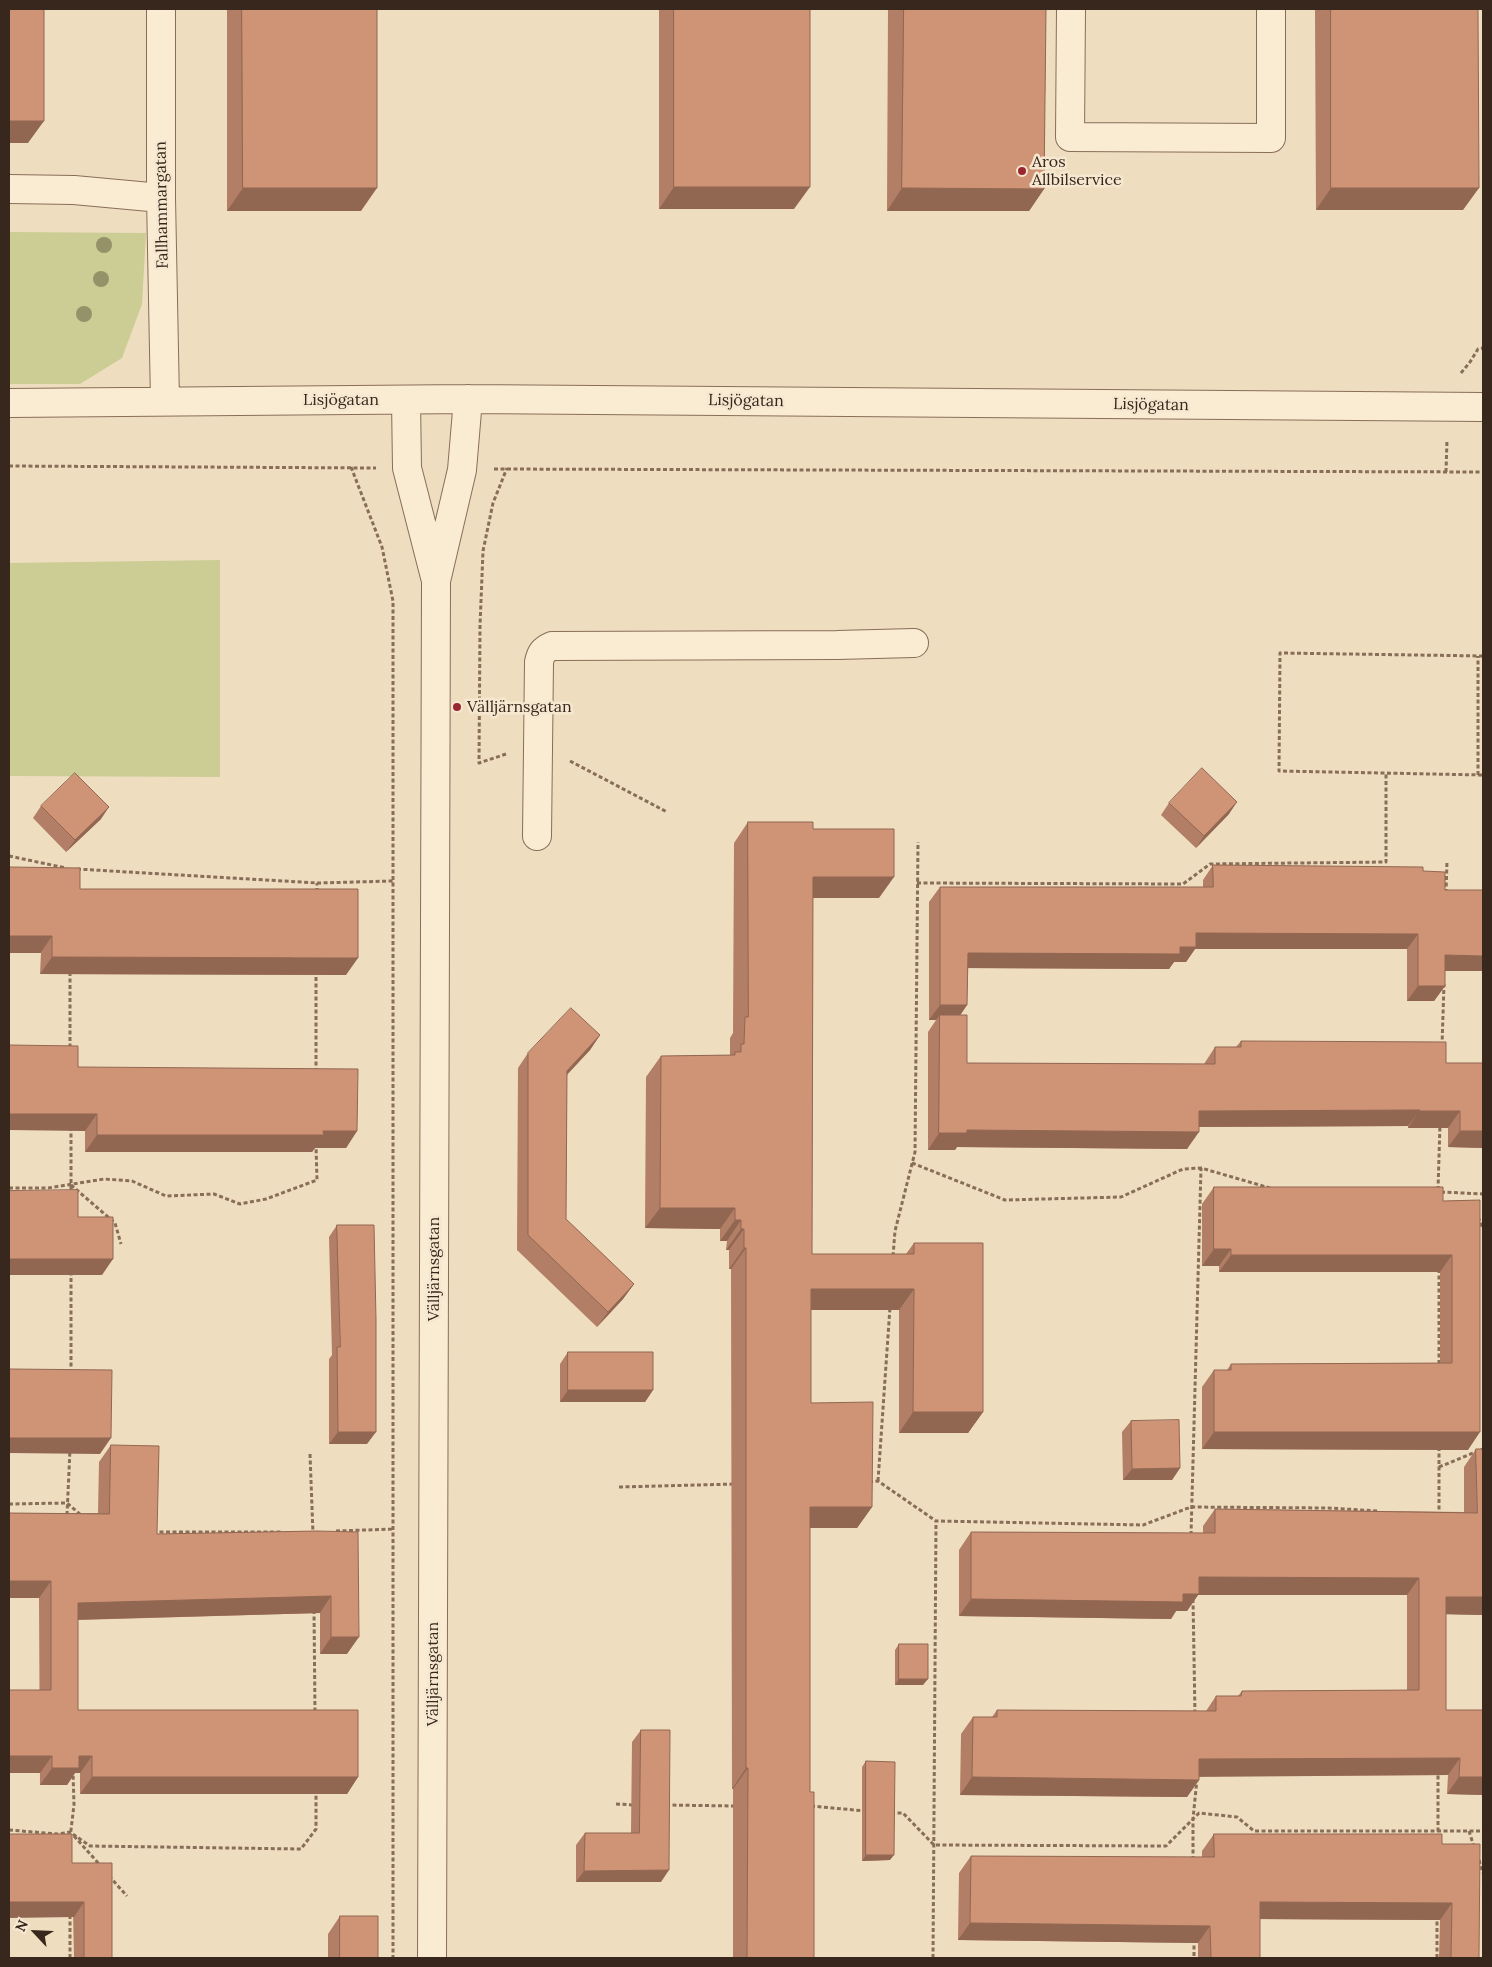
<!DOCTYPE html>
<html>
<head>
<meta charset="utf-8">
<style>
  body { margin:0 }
  #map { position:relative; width:1492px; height:1967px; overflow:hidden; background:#efddc0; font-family:Lora,serif }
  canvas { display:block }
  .frame { position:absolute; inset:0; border:10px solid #38271c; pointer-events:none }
  .north { position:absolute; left:10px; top:1907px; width:50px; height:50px; -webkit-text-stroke:4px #f6e8d0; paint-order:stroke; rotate:295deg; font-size:14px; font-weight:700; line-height:20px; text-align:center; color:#38271c }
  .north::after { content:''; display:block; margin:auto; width:18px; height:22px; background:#38271c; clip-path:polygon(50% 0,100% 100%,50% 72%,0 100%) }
</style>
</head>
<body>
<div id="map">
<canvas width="1492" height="1967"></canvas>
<div class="frame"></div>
<div class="north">N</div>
</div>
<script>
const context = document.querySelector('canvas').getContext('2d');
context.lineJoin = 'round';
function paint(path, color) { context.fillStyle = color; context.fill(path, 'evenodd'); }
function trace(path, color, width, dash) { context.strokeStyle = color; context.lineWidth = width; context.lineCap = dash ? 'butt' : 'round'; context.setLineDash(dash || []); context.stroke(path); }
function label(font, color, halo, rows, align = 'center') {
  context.font = font + ' Lora,serif'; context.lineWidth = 5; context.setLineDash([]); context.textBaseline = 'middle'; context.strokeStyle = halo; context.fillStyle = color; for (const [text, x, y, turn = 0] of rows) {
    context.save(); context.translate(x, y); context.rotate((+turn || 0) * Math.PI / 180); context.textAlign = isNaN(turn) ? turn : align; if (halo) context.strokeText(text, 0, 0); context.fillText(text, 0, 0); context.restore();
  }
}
paint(new Path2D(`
  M 9,232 L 146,233 L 142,304 L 122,358 L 80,384 L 9,384 Z
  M 220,560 L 220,777 L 9,776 L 9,563 Z`), '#cbcd94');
const minor = new Path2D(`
  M 161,9 L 161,198 L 165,401
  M 1071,9 L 1070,137 L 1271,138 L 1271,9
  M 9,189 L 74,190 L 161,198
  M 406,400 L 407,468 L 435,577
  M 9,403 L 468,399 L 1483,407
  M 537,836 L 539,662 C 541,653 543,650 552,646 L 837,645 L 914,643
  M 432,1958 L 436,581 L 462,470 L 468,399`);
trace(minor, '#896e57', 30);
trace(new Path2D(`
  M 1461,373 L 1470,362 L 1478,349 L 1483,348
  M 9,466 L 376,468
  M 351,467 L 382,547 L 393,601 L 393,1958
  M 494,469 L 1483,472
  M 1446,472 L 1447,440
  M 1483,656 L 1280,653 L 1279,771 L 1483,775
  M 506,754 L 479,763 L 480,626 L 483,551 L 493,503 L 507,468
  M 570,761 L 667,812
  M 1478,775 L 1478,656
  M 9,856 L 66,868
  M 77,869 L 317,883 L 393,881
  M 917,883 L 1183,884 L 1210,864 L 1386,862 L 1386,773
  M 317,892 L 317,883
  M 1446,893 L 1447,861
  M 70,972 L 70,1048
  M 1442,1046 L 1444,984
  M 316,1072 L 316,971
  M 71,1127 L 71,1193
  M 912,1163 L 1005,1200 L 1121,1197 L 1183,1169 L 1201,1168 L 1270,1188
  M 71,1185 L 115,1223 L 121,1244
  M 9,1188 L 48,1188 L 104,1179 L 132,1181 L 166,1196 L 214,1194 L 240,1204 L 266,1199 L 317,1180 L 316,1146
  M 1438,1190 L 1440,1124
  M 1441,1192 L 1483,1194
  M 1478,1217 L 1483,1228
  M 893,1256 L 895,1231 L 915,1152 L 918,842
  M 1439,1269 L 1439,1365
  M 71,1373 L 71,1272
  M 1439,1447 L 1439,1515
  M 310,1454 L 313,1534
  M 1439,1467 L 1483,1449
  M 878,1481 L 890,1307
  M 869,1482 L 878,1481 L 936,1521 L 1143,1525 L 1191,1507 L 1328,1508 L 1379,1511
  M 619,1487 L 735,1484
  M 9,1504 L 67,1503 L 81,1515
  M 67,1515 L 70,1449
  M 336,1531 L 394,1529
  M 153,1532 L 282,1532
  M 1191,1535 L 1201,1168
  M 1193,1599 L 1195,1715
  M 314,1610 L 315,1714
  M 616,1804 L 635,1805
  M 666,1805 L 735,1806
  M 811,1806 L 865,1811
  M 891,1813 L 903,1813 L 934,1845 L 1166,1846 L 1199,1813 L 1237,1817 L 1254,1831 L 1483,1831
  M 9,1830 L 58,1834 L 70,1832 L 90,1846 L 301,1849 L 316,1829 L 316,1790
  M 1469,1831 L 1474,1847
  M 74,1836 L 100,1865
  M 70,1838 L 74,1805 L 73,1772
  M 1438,1838 L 1438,1772
  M 1193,1860 L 1193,1819 L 1197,1779
  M 1479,1860 L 1483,1873
  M 109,1876 L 127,1896
  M 1194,1939 L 1194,1958
  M 70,1958 L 70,1914
  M 933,1958 L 936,1521
  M 1437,1958 L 1437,1917`), '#896e57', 3, [4, 2.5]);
trace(minor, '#faebd3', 28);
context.fillStyle = '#959269';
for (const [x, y] of [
  [104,245],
  [101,279],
  [84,314]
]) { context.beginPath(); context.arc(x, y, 8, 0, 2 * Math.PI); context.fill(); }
paint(new Path2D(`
  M 227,9 L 377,9 L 361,211 L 227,211 Z
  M 659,9 L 810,9 L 794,209 L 659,209 Z
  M 888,9 L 1046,9 L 1044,189 L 1029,211 L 887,211 Z
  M 1315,9 L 1478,9 L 1463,210 L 1316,210 Z
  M 1169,803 L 1229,814 L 1196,848 L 1161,815 Z
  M 41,806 L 101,819 L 66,852 L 33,818 Z
  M 748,822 L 813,829 L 879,898 L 813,898 L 812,1254 L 906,1254 L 914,1243 L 983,1412 L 968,1433 L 899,1433 L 899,1310 L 811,1310 L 811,1403 L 872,1507 L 857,1528 L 810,1528 L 810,1792 L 814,1958 L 733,1958 L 733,1789 L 732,1789 L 731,1269 L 729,1269 L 729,1250 L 726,1250 L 727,1241 L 720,1241 L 720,1229 L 645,1228 L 646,1077 L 661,1056 L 730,1055 L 730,1038 L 733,1033 L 734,843 Z
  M 1213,865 L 1423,871 L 1445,890 L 1483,890 L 1483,971 L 1445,971 L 1445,986 L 1434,1001 L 1407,1001 L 1407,949 L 1195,949 L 1186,962 L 1174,962 L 1169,969 L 968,968 L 967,1005 L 960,1015 L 967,1063 L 1204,1064 L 1215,1047 L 1236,1047 L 1241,1041 L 1446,1063 L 1483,1148 L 1448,1147 L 1448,1128 L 1408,1128 L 1408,1126 L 1199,1127 L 1187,1149 L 957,1147 L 955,1150 L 928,1150 L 928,1032 L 936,1020 L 929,1020 L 929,902 L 940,887 L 1203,887 L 1203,880 Z
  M 80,889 L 346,975 L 40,974 L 41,953 Z
  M 600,1035 L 590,1050 L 567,1075 L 566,1219 L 634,1284 L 623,1299 L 597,1327 L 517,1250 L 518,1068 L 528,1053 Z
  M 78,1067 L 357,1131 L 346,1148 L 315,1148 L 312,1152 L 85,1152 L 85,1131 Z
  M 1214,1187 L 1443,1201 L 1480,1200 L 1468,1450 L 1202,1449 L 1202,1387 L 1214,1370 L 1227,1370 L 1231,1364 L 1440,1363 L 1440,1272 L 1219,1272 L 1219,1266 L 1202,1266 L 1202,1204 Z
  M 337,1225 L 367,1444 L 329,1444 L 329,1359 L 332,1355 L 329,1237 Z
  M 568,1352 L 653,1390 L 645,1402 L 560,1402 L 560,1364 Z
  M 1131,1421 L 1180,1468 L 1172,1480 L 1123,1480 L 1122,1432 Z
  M 111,1445 L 157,1534 L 317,1531 L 347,1654 L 320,1654 L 320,1613 L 78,1620 L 78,1710 L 358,1777 L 347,1794 L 80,1794 L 80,1773 L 75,1773 L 67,1785 L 40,1785 L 39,1598 L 9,1598 L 9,1513 L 98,1513 L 99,1462 Z
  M 1476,1449 L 1483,1615 L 1446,1614 L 1446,1710 L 1483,1795 L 1447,1794 L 1448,1775 L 1199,1776 L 1199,1780 L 1187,1797 L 960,1795 L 961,1734 L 973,1717 L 992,1717 L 997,1710 L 1206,1711 L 1216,1696 L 1238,1696 L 1242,1691 L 1407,1690 L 1407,1595 L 1198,1595 L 1187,1611 L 1176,1611 L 1171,1619 L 959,1616 L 959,1550 L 971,1532 L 1203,1533 L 1203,1526 L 1215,1509 L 1464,1512 L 1464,1467 Z
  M 899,1644 L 923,1685 L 895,1685 L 895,1650 Z
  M 641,1730 L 661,1882 L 576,1882 L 576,1845 L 585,1833 L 631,1833 L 632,1742 Z
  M 866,1761 L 890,1860 L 862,1861 L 862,1767 Z
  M 1214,1834 L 1442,1844 L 1479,1958 L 1439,1958 L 1440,1920 L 1260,1919 L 1260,1958 L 1198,1958 L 1198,1943 L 958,1940 L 959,1873 L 971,1856 L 1202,1857 L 1202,1851 Z
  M 72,1863 L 112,1958 L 74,1958 Z
  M 340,1916 L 378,1958 L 328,1958 L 328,1934 Z`), '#b27e65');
paint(new Path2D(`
  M 9,121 L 44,121 L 28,143 L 9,143 Z
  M 674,187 L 810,187 L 794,209 L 659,209 Z
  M 243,188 L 377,188 L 361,211 L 227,211 Z
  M 902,188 L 1044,189 L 1029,211 L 887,211 Z
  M 1331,188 L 1479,188 L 1463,210 L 1316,210 Z
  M 1237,802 L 1229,814 L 1196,848 L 1204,836 Z
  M 109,807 L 101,819 L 66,852 L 75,840 Z
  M 813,877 L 894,877 L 879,898 L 799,898 Z
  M 1196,933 L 1418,934 L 1407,949 L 1195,949 L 1186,962 L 1174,962 L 1169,969 L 957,968 L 968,953 L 1180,947 Z
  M 9,936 L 52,936 L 41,953 L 9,953 Z
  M 1445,955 L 1483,956 L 1483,971 L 1434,971 Z
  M 52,957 L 358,958 L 346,975 L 40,974 Z
  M 1418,986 L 1445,986 L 1434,1001 L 1407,1001 Z
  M 940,1005 L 967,1005 L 957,1020 L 940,1015 L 936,1020 L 929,1020 Z
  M 600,1035 L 590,1050 L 556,1086 L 567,1071 Z
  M 1420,1110 L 1408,1126 L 1187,1127 L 1199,1111 Z
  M 1419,1111 L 1460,1111 L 1448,1128 L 1408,1128 Z
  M 9,1114 L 97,1114 L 85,1131 L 9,1130 Z
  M 967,1130 L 1199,1132 L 1187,1149 L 957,1147 L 955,1150 L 928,1150 L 939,1133 Z
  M 323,1131 L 357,1131 L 346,1148 L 315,1148 L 312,1152 L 85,1152 L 97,1135 Z
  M 1460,1131 L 1483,1131 L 1483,1148 L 1448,1147 Z
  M 660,1208 L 735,1208 L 720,1229 L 645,1228 Z
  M 735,1220 L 741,1220 L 727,1241 L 720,1241 Z
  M 741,1229 L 744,1229 L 729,1250 L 726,1250 Z
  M 744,1248 L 746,1248 L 731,1269 L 729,1269 Z
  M 1214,1249 L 1231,1249 L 1219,1266 L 1202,1266 Z
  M 1231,1255 L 1452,1255 L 1440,1272 L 1219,1272 Z
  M 9,1259 L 113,1259 L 102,1275 L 9,1275 Z
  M 634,1284 L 623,1299 L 597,1327 L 608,1312 Z
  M 811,1289 L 914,1289 L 899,1310 L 797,1310 Z
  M 568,1390 L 653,1390 L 645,1402 L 560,1402 Z
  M 913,1412 L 983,1412 L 968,1433 L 899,1433 Z
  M 338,1432 L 376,1432 L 367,1444 L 329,1444 Z
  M 1214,1432 L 1480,1432 L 1468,1450 L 1202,1449 Z
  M 9,1438 L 111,1438 L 100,1454 L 9,1453 Z
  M 1180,1468 L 1172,1480 L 1123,1480 L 1132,1469 Z
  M 810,1507 L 872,1507 L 857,1528 L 796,1528 Z
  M 1199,1577 L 1419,1578 L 1407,1595 L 1198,1595 L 1187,1611 L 1176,1611 L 1171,1619 L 959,1616 L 971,1599 L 1183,1594 Z
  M 9,1581 L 51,1581 L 39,1598 L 9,1598 Z
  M 331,1596 L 320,1613 L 66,1620 L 78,1603 Z
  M 1446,1597 L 1483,1597 L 1483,1615 L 1434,1614 Z
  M 331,1637 L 359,1637 L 347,1654 L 320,1654 Z
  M 899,1679 L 928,1679 L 923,1685 L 895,1685 Z
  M 9,1756 L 52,1756 L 40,1773 L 9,1773 Z
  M 79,1756 L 92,1756 L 80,1773 L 75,1773 L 67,1785 L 40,1785 L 52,1768 Z
  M 1460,1758 L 1448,1775 L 1187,1777 L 1199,1759 Z
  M 746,1768 L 748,1768 L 733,1789 L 732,1789 Z
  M 92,1777 L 358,1777 L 347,1794 L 80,1794 Z
  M 972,1777 L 1199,1780 L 1187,1797 L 960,1795 Z
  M 1459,1777 L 1483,1777 L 1483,1795 L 1447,1794 Z
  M 866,1855 L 894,1855 L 890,1860 L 862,1861 Z
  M 669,1870 L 661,1882 L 576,1882 L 584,1871 Z
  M 9,1902 L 84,1902 L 74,1917 L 9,1918 Z
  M 1260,1902 L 1452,1903 L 1440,1920 L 1248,1919 Z
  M 970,1923 L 1210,1926 L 1198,1943 L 958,1940 Z`), '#916752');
const building = new Path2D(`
  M 9,9 L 44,9 L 44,121 L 9,121 Z
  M 242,9 L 377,9 L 377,188 L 243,188 Z
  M 674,9 L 810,9 L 810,187 L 674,187 Z
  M 904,9 L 1046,9 L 1044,189 L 902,188 Z
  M 1331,9 L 1478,9 L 1479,188 L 1331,188 Z
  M 1202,768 L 1237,802 L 1204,836 L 1169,803 Z
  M 75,773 L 109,807 L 75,840 L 41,806 Z
  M 748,822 L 813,822 L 813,829 L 894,829 L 894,877 L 813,877 L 812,1254 L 914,1254 L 914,1243 L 983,1243 L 983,1412 L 913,1412 L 914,1289 L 811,1289 L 811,1403 L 873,1402 L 872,1507 L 810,1507 L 810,1792 L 814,1792 L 814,1958 L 747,1958 L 748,1768 L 746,1768 L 746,1248 L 744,1248 L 744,1229 L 741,1229 L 741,1220 L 735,1220 L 735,1208 L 660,1208 L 661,1056 L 735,1055 L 735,1052 L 741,1052 L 741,1044 L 744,1044 L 745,1017 L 748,1017 Z
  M 1213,865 L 1423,867 L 1423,871 L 1445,872 L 1445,890 L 1483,890 L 1483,956 L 1445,955 L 1445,986 L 1418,986 L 1418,934 L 1196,933 L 1196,947 L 1180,947 L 1180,954 L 968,953 L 967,1005 L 940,1005 L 940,887 L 1213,887 Z
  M 9,867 L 80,868 L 80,889 L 358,889 L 358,958 L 52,957 L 52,936 L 9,936 Z
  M 571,1008 L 600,1035 L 567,1071 L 566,1219 L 634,1284 L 608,1312 L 528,1235 L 528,1053 Z
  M 940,1015 L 967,1015 L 967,1063 L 1215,1064 L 1215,1047 L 1241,1047 L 1241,1041 L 1446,1042 L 1446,1063 L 1483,1063 L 1483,1131 L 1460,1131 L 1460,1111 L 1419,1111 L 1420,1110 L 1199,1111 L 1199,1132 L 967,1130 L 967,1133 L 939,1133 Z
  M 9,1045 L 78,1046 L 78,1067 L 358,1069 L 357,1131 L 323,1131 L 324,1135 L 97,1135 L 97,1114 L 9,1114 Z
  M 1214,1187 L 1443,1187 L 1443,1201 L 1480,1200 L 1480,1432 L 1214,1432 L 1214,1370 L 1231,1370 L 1231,1364 L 1452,1363 L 1452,1255 L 1231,1255 L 1231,1249 L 1214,1249 Z
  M 78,1190 L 78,1217 L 113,1217 L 113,1259 L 9,1259 L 9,1191 Z
  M 337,1225 L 374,1225 L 376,1320 L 376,1432 L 338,1432 L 337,1347 L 340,1347 Z
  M 568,1352 L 653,1352 L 653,1390 L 568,1390 Z
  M 9,1369 L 112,1370 L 111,1438 L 9,1438 Z
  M 1179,1420 L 1180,1468 L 1132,1469 L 1131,1421 Z
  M 111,1445 L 159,1446 L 157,1534 L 317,1531 L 358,1532 L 359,1637 L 331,1637 L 331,1596 L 78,1603 L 78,1710 L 358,1710 L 358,1777 L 92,1777 L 92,1756 L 79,1756 L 79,1768 L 52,1768 L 52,1756 L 9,1756 L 9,1690 L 51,1690 L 51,1581 L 9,1581 L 9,1513 L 109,1514 Z
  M 1476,1449 L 1483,1449 L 1483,1597 L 1446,1597 L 1446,1710 L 1483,1710 L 1483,1777 L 1459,1777 L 1460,1758 L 1199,1759 L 1199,1780 L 972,1777 L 973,1717 L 997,1717 L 997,1710 L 1216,1711 L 1216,1696 L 1241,1696 L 1242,1691 L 1419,1690 L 1419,1578 L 1199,1577 L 1199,1594 L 1183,1594 L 1183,1602 L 971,1599 L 971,1532 L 1215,1533 L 1215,1509 L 1477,1513 Z
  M 899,1644 L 928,1644 L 928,1679 L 899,1679 Z
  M 641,1730 L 670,1730 L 669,1870 L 584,1871 L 585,1833 L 639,1833 Z
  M 866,1761 L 895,1762 L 894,1855 L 866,1855 Z
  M 9,1834 L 72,1834 L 72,1863 L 112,1863 L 112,1958 L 84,1958 L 84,1902 L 9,1902 Z
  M 1214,1834 L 1442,1834 L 1442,1844 L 1480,1844 L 1479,1958 L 1451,1958 L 1452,1903 L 1260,1902 L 1260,1958 L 1211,1958 L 1210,1926 L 970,1923 L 971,1856 L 1214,1857 Z
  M 340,1916 L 378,1916 L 378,1958 L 340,1958 Z`);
paint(building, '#cf9375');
trace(building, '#916752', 1);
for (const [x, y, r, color] of [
  [1022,171,5,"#992630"],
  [457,707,5,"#992630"]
]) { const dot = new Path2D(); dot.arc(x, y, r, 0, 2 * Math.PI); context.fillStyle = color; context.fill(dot); trace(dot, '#f6e8d0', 2); }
label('16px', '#38271c', '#f6e8d0', [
  ["Aros",1032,162],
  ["Allbilservice",1032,180],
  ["Välljärnsgatan",467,707]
], 'left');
label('16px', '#38271c', '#f6e8d0', [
  ["Fallhammargatan",162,205,-91],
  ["Lisjögatan",341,400],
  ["Lisjögatan",746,401,1],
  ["Lisjögatan",1151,405,1],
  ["Välljärnsgatan",434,1269,-90],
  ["Välljärnsgatan",433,1674,-90]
]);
</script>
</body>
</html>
